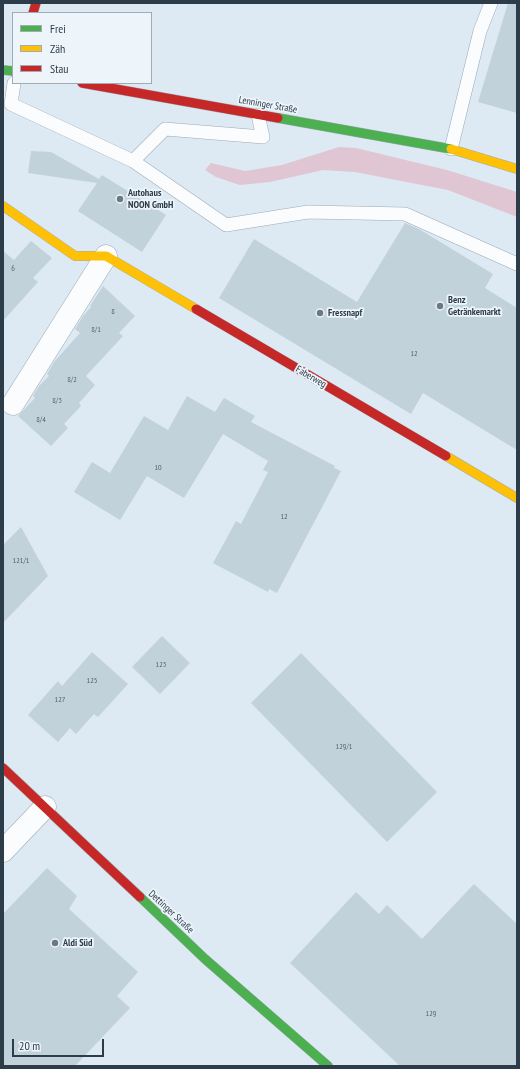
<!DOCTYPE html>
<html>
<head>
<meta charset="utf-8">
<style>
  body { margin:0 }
  #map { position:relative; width:520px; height:1069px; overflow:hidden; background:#dde9f3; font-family:"PT Sans Narrow",sans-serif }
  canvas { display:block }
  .frame { position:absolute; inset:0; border:4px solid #2d3c49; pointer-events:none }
  .legend { position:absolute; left:12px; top:12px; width:140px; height:72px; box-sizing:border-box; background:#edf5fb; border:1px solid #a0abb4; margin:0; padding:5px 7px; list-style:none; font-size:12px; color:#2d3c49 }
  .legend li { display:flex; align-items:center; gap:8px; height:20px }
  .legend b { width:20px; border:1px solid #a0abb4 }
  .scale { position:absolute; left:12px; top:1039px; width:92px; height:18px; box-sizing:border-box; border:2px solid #2d3c49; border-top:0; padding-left:5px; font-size:12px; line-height:14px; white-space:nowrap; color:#2d3c49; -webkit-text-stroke:3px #edf5fb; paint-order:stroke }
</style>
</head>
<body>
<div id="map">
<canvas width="520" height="1069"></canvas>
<div class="frame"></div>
<ul class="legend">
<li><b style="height:5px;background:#4caf50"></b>Frei</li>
<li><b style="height:5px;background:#ffc107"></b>Zäh</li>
<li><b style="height:5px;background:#c62828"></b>Stau</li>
</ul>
<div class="scale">20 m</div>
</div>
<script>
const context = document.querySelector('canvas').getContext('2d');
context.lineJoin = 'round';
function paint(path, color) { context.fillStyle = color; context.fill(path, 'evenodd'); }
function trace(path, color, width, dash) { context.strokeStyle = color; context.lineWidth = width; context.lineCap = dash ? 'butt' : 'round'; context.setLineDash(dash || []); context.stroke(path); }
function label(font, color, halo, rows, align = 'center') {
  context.font = font + ' "PT Sans Narrow",sans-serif'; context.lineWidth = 3.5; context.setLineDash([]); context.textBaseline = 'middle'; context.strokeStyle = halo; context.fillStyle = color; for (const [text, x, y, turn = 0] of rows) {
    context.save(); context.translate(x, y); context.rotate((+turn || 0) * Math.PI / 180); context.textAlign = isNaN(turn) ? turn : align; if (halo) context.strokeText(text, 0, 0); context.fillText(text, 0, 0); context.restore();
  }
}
paint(new Path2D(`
  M 339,147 L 356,148 L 447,170 L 517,192 L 517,217 L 448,190 L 355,172 L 323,170 L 270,182 L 240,185 L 216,177 L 205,170 L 211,163 L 245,171 L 282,165 Z`), '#e0c6d2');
paint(new Path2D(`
  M 508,3 L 517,3 L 517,113 L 478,102 Z
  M 31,151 L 51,152 L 99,179 L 102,175 L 166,215 L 142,252 L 78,211 L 97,183 L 28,173 Z
  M 405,223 L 419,229 L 493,274 L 485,288 L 517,308 L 517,450 L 423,393 L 411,414 L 219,298 L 254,239 L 357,302 Z
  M 31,241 L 52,258 L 33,278 L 38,282 L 3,321 L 3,251 L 14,260 Z
  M 103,286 L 135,316 L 119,333 L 123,336 L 86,376 L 95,385 L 79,403 L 81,406 L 64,424 L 68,428 L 51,446 L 18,416 L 35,398 L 33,396 L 39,386 L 49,376 L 47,374 L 54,362 L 80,333 L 75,329 L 83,316 L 91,307 L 90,306 Z
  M 187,396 L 215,412 L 224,398 L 255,416 L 251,422 L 335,466 L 334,468 L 341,471 L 277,593 L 269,589 L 268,592 L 213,563 L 236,521 L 241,524 L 268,472 L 263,470 L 268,461 L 223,434 L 184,498 L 147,476 L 120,520 L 74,492 L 92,462 L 110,473 L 144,416 L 168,430 Z
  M 21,527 L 48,576 L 3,623 L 3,545 Z
  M 162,636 L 190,663 L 160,694 L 132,667 Z
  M 92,652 L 128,684 L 98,717 L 94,714 L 76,734 L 70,728 L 58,742 L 28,715 L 58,681 L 62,686 Z
  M 301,653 L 437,792 L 387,842 L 251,703 Z
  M 47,868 L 77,896 L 69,909 L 138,972 L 117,996 L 130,1008 L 75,1066 L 3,1066 L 3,914 Z
  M 474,884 L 517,924 L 517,1066 L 400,1066 L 290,963 L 356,892 L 379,914 L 387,905 L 422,939 Z`), '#c2d2da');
const lane = new Path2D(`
  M 14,83 L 11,104 L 133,161 L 226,225 L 308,212 L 405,214 L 517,264
  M 451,149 L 480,31 L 491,3
  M 133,161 L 165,129 L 263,137 L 258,115`);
const street = new Path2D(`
  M 13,404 L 106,256
  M 3,851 L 45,807`);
const fast = new Path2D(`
  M 3,70 L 13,71
  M 278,118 L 451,149
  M 140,897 L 205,959 L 328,1066`);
const slow = new Path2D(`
  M 451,149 L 517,169
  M 3,206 L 75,256 L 106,256 L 196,309
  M 446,456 L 517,498`);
const jam = new Path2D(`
  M 33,13 L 36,3
  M 82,83 L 278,118
  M 196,309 L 446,456
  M 3,768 L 140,897`);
trace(lane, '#9eaab4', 14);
trace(street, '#9eaab4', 23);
trace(fast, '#9eaab4', 10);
trace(slow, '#9eaab4', 10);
trace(jam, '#9eaab4', 10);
trace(lane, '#fafcfd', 13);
trace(street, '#fafcfd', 22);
trace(fast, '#4caf50', 9);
trace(slow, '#ffc107', 9);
trace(jam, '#c62828', 9);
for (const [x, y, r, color] of [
  [120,199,4,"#6b7984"],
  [440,306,4,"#6b7984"],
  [320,313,4,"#6b7984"],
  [55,943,4,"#6b7984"]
]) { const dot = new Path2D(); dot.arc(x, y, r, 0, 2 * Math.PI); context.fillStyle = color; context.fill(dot); trace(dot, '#edf5fb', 1.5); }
label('8px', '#53626e', null, [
  ["6",13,269],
  ["8",113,312],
  ["8/1",96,330],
  ["12",414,354],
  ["8/2",72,380],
  ["8/3",57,401],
  ["8/4",41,420],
  ["10",158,468],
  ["12",284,517],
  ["121/1",21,561],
  ["123",161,665],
  ["125",92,681],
  ["127",60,700],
  ["129/1",344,747],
  ["129",431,1014]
]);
label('10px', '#2d3c49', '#edf5fb', [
  ["Lenninger Straße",268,105,10],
  ["Faberweg",311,377,30],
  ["Dettinger Straße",171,912,43]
]);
label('bold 10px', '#2d3c49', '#edf5fb', [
  ["Autohaus",128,193],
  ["NOON GmbH",128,205],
  ["Benz",448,300],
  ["Getränkemarkt",448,312],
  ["Fressnapf",328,313],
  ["Aldi Süd",63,943]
], 'left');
</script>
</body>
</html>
